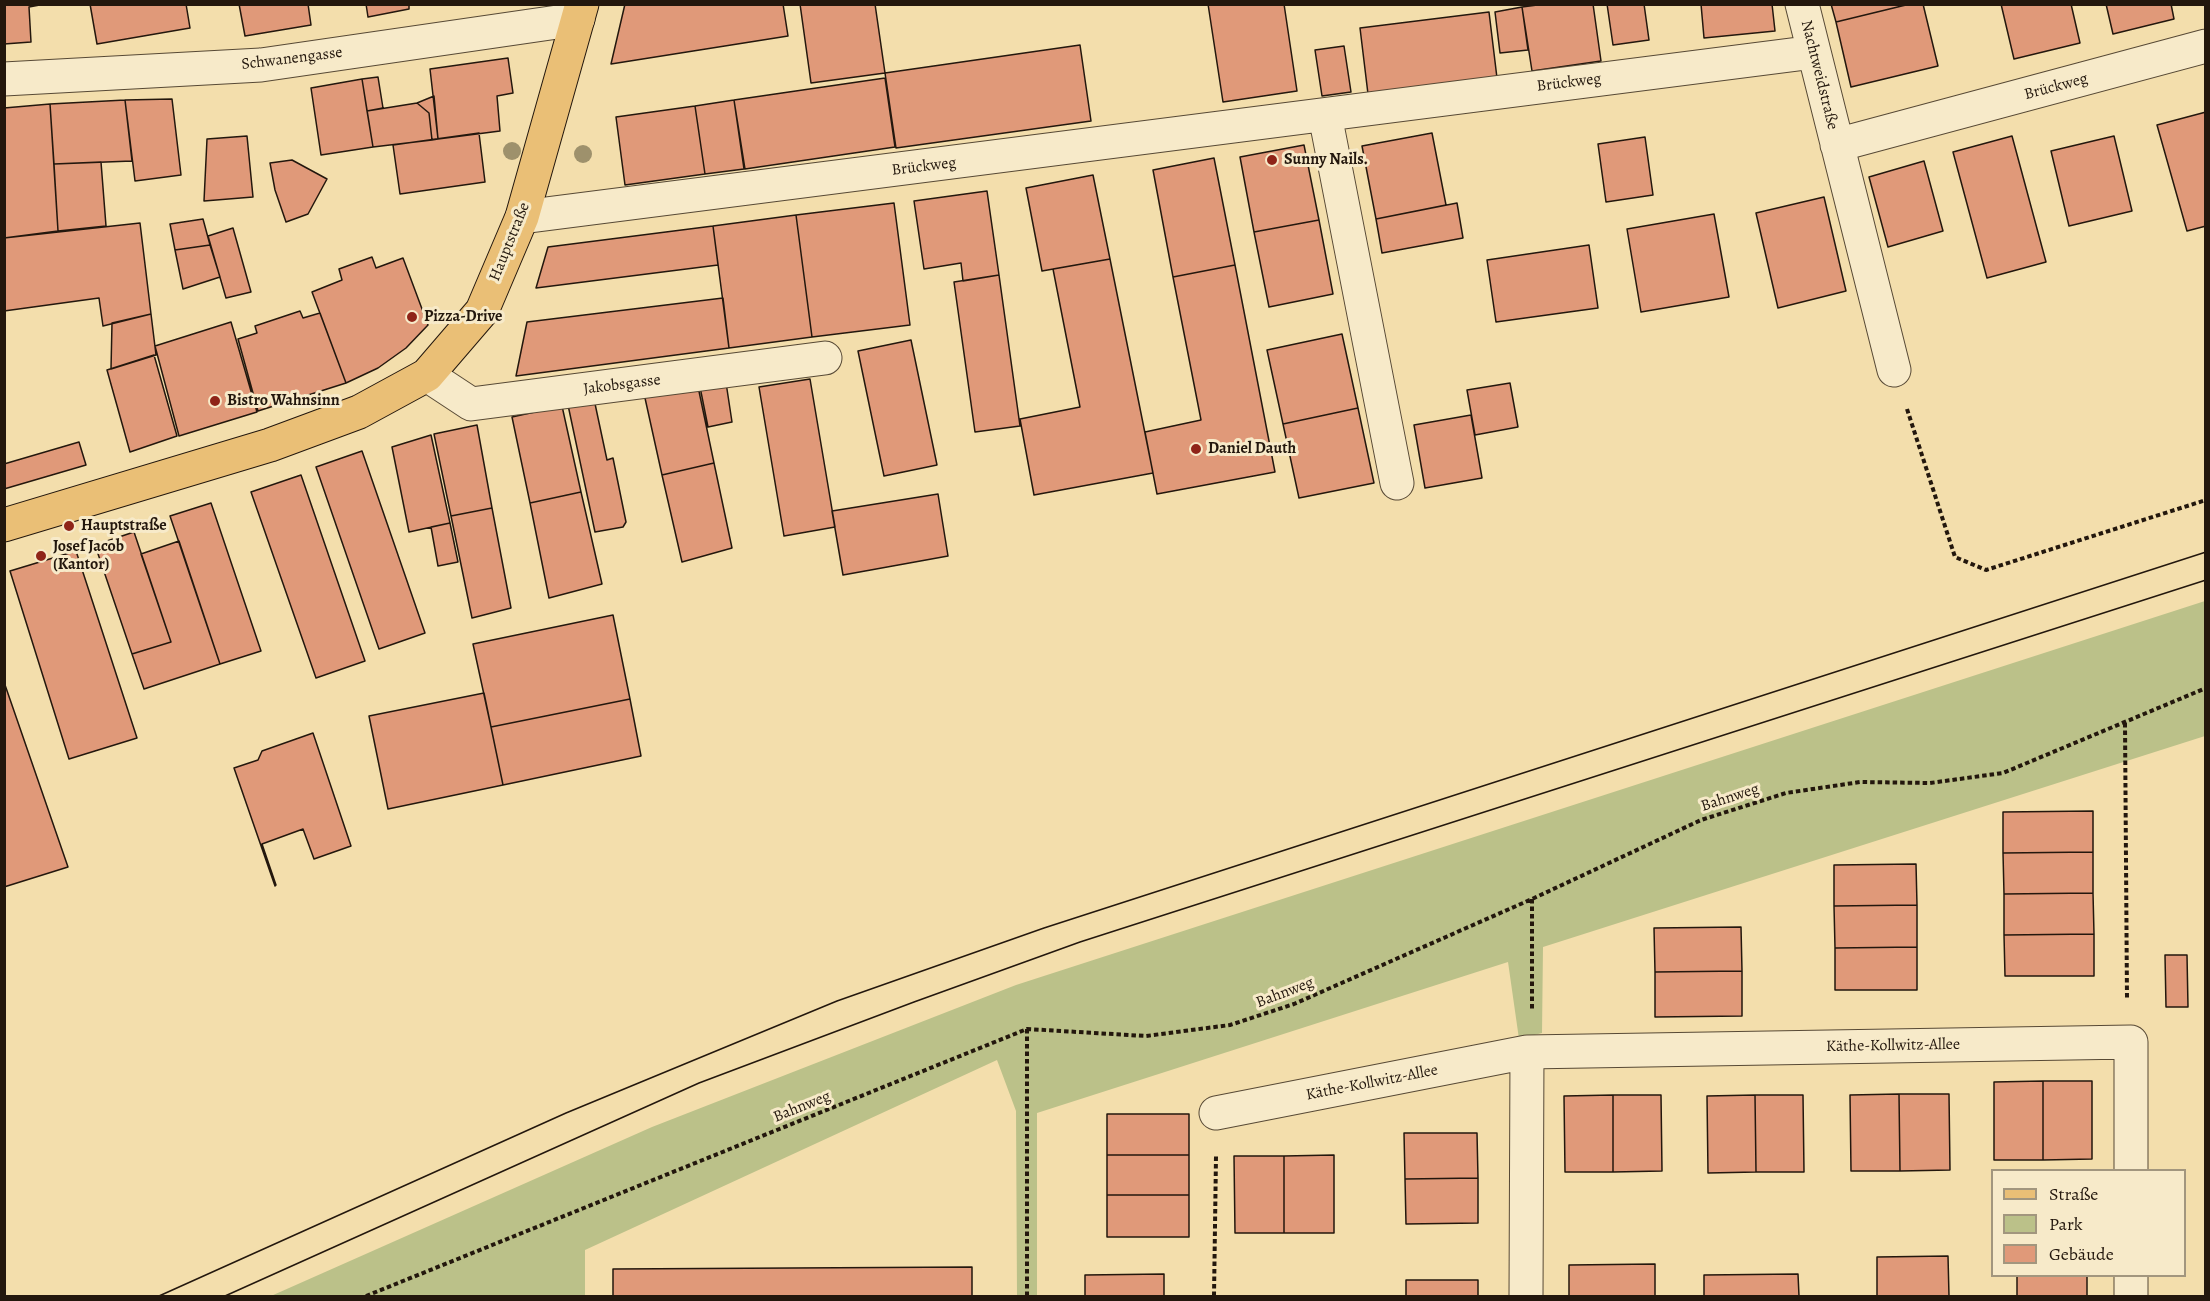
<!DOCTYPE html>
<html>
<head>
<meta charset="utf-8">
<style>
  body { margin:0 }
  #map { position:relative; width:2210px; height:1301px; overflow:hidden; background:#f3deac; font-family:Alegreya,serif }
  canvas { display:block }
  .frame { position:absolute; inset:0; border:6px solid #23170d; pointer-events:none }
  .legend { position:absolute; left:1991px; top:1169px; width:195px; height:108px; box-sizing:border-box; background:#f7eac9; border:2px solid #a2967e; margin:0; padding:8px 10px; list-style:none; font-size:18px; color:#23170d }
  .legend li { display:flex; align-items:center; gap:12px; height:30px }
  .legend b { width:30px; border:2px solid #a2967e }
</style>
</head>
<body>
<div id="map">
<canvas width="2210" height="1301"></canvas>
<div class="frame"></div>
<ul class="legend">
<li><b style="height:8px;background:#eabf76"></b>Straße</li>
<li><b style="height:16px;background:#bbc189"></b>Park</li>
<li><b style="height:16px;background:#e09979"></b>Gebäude</li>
</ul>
</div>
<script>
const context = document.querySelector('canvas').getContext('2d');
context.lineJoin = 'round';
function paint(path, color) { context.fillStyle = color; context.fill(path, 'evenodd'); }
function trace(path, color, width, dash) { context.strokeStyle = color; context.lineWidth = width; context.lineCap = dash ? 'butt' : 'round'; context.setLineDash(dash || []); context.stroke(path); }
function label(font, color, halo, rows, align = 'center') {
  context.font = font + ' Alegreya,serif'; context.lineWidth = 6; context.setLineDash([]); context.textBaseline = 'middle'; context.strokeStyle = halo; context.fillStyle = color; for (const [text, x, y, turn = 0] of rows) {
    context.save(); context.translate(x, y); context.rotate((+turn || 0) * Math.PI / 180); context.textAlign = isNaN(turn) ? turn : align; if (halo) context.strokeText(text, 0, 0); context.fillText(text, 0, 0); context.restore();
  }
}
paint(new Path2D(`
  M 2205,601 L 2205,736 L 1543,947 L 1542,1033 L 1519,1039 L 1508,962 L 1037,1113 L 1037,1296 L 1017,1296 L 1016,1111 L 997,1060 L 585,1250 L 585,1296 L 271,1296 L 652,1127 L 1016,985 Z`), '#bbc189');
const building = new Path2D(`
  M 4,4 L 45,4 L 29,7 L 31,42 L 4,44 Z
  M 90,4 L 186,4 L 190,28 L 97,44 Z
  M 239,4 L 308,4 L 311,25 L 245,36 Z
  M 366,4 L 409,4 L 409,9 L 368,17 Z
  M 625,4 L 783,4 L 788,36 L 611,64 Z
  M 800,4 L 875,4 L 885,73 L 811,83 Z
  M 1208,4 L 1284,4 L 1297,91 L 1223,102 Z
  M 1545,4 L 1593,4 L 1601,61 L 1532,71 L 1522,7 Z
  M 1607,4 L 1644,4 L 1649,40 L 1613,45 Z
  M 1701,4 L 1772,4 L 1775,31 L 1704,38 Z
  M 1831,4 L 1910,4 L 1836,22 Z
  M 1910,4 L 1923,4 L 1938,66 L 1851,87 L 1836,22 Z
  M 2001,4 L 2071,4 L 2080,43 L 2014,59 Z
  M 2106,4 L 2171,4 L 2174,19 L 2113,34 Z
  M 1522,7 L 1528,50 L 1500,53 L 1495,12 Z
  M 1489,12 L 1497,78 L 1368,94 L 1360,28 Z
  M 1080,45 L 1091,121 L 896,148 L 885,73 Z
  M 1344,46 L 1351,92 L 1322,96 L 1315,50 Z
  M 508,58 L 513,93 L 497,96 L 500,131 L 438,139 L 430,69 Z
  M 378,77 L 383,108 L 367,111 L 362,79 Z
  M 885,78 L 895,147 L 745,169 L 734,100 Z
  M 362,79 L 373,147 L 321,155 L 311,88 Z
  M 434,96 L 438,139 L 432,140 L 429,113 L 417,103 Z
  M 172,99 L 181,175 L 135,181 L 125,100 Z
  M 125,100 L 132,161 L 54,164 L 50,104 Z
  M 734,100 L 744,169 L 705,174 L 695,106 Z
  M 417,103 L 429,113 L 432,140 L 373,147 L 367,111 Z
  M 50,104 L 58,231 L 4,238 L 4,108 Z
  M 695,106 L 705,174 L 625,185 L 616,117 Z
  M 2206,112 L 2206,226 L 2187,231 L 2157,125 Z
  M 479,133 L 485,182 L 400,194 L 393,145 Z
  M 1432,133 L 1446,205 L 1376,219 L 1362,146 Z
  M 247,136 L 253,197 L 204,201 L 207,139 Z
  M 2012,136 L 2046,262 L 1987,278 L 1953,152 Z
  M 2114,136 L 2132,211 L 2069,226 L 2051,151 Z
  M 1645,137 L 1653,195 L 1606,202 L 1598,144 Z
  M 1304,145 L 1319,220 L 1254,232 L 1240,157 Z
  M 1214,158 L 1235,265 L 1173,277 L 1153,170 Z
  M 292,160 L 327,179 L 308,214 L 286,222 L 275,190 L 270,163 Z
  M 1924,161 L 1943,231 L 1888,247 L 1869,177 Z
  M 101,162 L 106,226 L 58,231 L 54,164 Z
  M 1093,175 L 1110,259 L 1042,271 L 1026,188 Z
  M 987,191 L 999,275 L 963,281 L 961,263 L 924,269 L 914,201 Z
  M 1824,197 L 1846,291 L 1778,308 L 1756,213 Z
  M 894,203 L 910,325 L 812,337 L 796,215 Z
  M 1457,203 L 1463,238 L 1382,253 L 1376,219 Z
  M 1714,214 L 1729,297 L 1641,312 L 1627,229 Z
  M 796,215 L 812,337 L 729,348 L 713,226 Z
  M 203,219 L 210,245 L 175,250 L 170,224 Z
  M 1319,220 L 1333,294 L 1269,307 L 1254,232 Z
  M 140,223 L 151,314 L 103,326 L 99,298 L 4,311 L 4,238 Z
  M 713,226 L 718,265 L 536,288 L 548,247 Z
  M 233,228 L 251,292 L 226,298 L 208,236 Z
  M 210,245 L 220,277 L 183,289 L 175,250 Z
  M 1589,245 L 1598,308 L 1496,322 L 1487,260 Z
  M 372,257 L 376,268 L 403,258 L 428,325 L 406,348 L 378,368 L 346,383 L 312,292 L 342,280 L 339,269 Z
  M 1110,259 L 1153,473 L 1034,495 L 1020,419 L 1080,407 L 1053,269 Z
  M 1235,265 L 1275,472 L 1157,494 L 1145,432 L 1201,420 L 1173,277 Z
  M 999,275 L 1020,426 L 975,432 L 954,282 Z
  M 723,298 L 729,348 L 516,376 L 527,322 Z
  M 300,311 L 303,318 L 320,313 L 346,383 L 258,411 L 238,339 L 257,333 L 255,326 Z
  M 151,314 L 156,355 L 111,369 L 112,323 Z
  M 231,322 L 257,412 L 179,436 L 155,346 Z
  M 1342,334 L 1358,408 L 1283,424 L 1267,350 Z
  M 911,340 L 937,465 L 884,476 L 858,351 Z
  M 154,355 L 177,436 L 130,452 L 107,370 Z
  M 725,376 L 732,422 L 708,427 L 698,377 Z
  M 696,377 L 714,463 L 662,475 L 643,389 Z
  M 810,379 L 835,527 L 784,536 L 759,387 Z
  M 1510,383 L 1518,427 L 1475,435 L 1467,390 Z
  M 594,399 L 607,460 L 613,458 L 626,522 L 623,527 L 595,532 L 568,405 Z
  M 562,406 L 581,492 L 530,503 L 512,417 Z
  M 1358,408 L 1374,483 L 1299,498 L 1283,424 Z
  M 1471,415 L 1482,478 L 1425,488 L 1414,425 Z
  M 477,425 L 492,508 L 451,516 L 434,434 Z
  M 431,435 L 450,523 L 409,532 L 392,447 Z
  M 79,442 L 86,465 L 4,489 L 4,464 Z
  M 362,451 L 425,633 L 379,649 L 316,467 Z
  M 714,463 L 732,548 L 682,562 L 662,475 Z
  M 301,475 L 365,661 L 316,678 L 251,492 Z
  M 581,492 L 602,584 L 549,598 L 530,503 Z
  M 938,494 L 948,556 L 843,575 L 832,511 Z
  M 211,503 L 261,651 L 220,664 L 170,516 Z
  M 492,508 L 511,608 L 472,618 L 451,516 Z
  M 450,523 L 458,562 L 438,566 L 431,527 Z
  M 134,532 L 171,642 L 132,654 L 95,545 Z
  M 179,541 L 220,664 L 144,689 L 132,654 L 171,642 L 141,554 Z
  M 76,551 L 137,738 L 69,759 L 10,571 Z
  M 613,615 L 630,699 L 491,727 L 473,644 Z
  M 4,682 L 68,867 L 4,887 Z
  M 484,693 L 503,785 L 388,809 L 369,716 Z
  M 630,699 L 641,756 L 503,785 L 491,727 Z
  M 313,733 L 351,846 L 314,859 L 303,829 L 262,844 L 276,885 L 275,886 L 234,768 L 258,760 L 262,751 Z
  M 2093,811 L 2093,852 L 2003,853 L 2003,812 Z
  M 2093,852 L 2093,893 L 2004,894 L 2003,853 Z
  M 1916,864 L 1917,905 L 1834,906 L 1834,865 Z
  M 2093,893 L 2094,934 L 2004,935 L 2004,894 Z
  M 1917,905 L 1917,947 L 1835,948 L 1834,906 Z
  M 1741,927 L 1742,971 L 1655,972 L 1654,928 Z
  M 2094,934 L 2094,976 L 2005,976 L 2004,935 Z
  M 1917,947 L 1917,990 L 1835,990 L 1835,948 Z
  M 2165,955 L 2187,955 L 2188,1007 L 2166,1007 Z
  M 1742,971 L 1742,1016 L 1655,1017 L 1655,972 Z
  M 2043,1081 L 2092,1081 L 2092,1159 L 2043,1160 Z
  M 2043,1081 L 2043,1160 L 1994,1160 L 1994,1082 Z
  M 1899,1094 L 1949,1094 L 1950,1170 L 1900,1171 Z
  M 1899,1094 L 1900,1171 L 1851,1171 L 1850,1095 Z
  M 1613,1095 L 1661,1095 L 1662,1171 L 1613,1172 Z
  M 1613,1095 L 1613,1172 L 1565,1172 L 1564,1096 Z
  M 1755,1095 L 1803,1095 L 1804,1172 L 1756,1172 Z
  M 1755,1095 L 1756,1172 L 1708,1173 L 1707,1096 Z
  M 1107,1114 L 1189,1114 L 1189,1155 L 1107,1155 Z
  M 1404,1133 L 1477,1133 L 1478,1178 L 1405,1179 Z
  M 1107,1155 L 1189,1155 L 1189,1195 L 1107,1195 Z
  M 1334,1155 L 1334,1233 L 1284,1233 L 1284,1156 Z
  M 1234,1156 L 1284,1156 L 1284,1233 L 1235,1233 Z
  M 1478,1178 L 1478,1223 L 1406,1224 L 1405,1179 Z
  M 1107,1195 L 1189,1195 L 1189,1237 L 1107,1237 Z
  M 1948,1256 L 1949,1296 L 1877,1296 L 1877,1257 Z
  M 1655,1264 L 1655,1296 L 1569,1296 L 1569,1265 Z
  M 972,1267 L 972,1296 L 613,1296 L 613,1269 Z
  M 1164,1274 L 1164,1296 L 1085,1296 L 1085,1275 Z
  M 1798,1274 L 1799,1296 L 1704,1296 L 1704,1275 Z
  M 2017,1276 L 2087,1276 L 2087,1296 L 2017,1296 Z
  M 1406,1280 L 1478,1280 L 1478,1296 L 1406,1296 Z`);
paint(building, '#e09979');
trace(building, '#23170d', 1.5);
const minor = new Path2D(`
  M 1802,4 L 1894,370
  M 4,79 L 261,65 L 578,19
  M 1325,115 L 1397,483
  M 1837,145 L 2206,46
  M 522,217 L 1814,52
  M 427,375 L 471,404 L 825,358
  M 1216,1113 L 1527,1052 L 2131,1042 L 2131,1170
  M 2131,1276 L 2131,1296
  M 1526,1296 L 1527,1052`);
const major = new Path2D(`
  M 4,525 L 270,445 L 359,412 L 427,375 L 482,311 L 522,217 L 582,4`);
trace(minor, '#574935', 35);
trace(major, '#23170d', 35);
trace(new Path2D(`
  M 1907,409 L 1955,557 L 1986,570 L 2206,500
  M 2125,723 L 2127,999
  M 1532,899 L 1532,1010
  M 1027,1029 L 1027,1296
  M 366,1296 L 1027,1029 L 1146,1036 L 1230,1025 L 1294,1004 L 1532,899 L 1701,820 L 1786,793 L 1860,782 L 1930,783 L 2003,773 L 2206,688
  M 1214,1296 L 1216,1156`), '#23170d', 4, [4.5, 3]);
trace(minor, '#f7eac9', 33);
trace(major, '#eabf76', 33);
trace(new Path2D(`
  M 159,1296 L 566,1113 L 837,1001 L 1044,928 L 2206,552
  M 225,1296 L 699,1083 L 914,1002 L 1080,942 L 2206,580`), '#23170d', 1.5);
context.fillStyle = '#9e916c';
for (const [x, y] of [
  [512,151],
  [583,154]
]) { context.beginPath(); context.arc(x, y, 9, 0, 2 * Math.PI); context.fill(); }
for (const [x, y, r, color] of [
  [1272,160,6,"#8f2418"],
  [412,317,6,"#8f2418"],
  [215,401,6,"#8f2418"],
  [1196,449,6,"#8f2418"],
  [69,526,6,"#8f2418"],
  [41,556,6,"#8f2418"]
]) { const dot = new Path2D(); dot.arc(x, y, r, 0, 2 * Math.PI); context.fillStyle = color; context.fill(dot); trace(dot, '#f7eac9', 2); }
label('16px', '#23170d', '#f7eac9', [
  ["Schwanengasse",292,59,-7],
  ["Nachtweidstraße",1819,75,76],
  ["Brückweg",1569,83,-7],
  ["Brückweg",2056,87,-15],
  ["Brückweg",924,167,-7],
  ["Hauptstraße",510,242,-68],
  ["Jakobsgasse",622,385,-7],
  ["Bahnweg",1730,798,-18],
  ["Bahnweg",1285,993,-21],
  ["Käthe-Kollwitz-Allee",1893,1046,-1],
  ["Käthe-Kollwitz-Allee",1372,1083,-11],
  ["Bahnweg",802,1107,-22]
]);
label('bold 16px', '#23170d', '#f7eac9', [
  ["Sunny Nails.",1284,160],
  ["Pizza-Drive",424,317],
  ["Bistro Wahnsinn",227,401],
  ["Daniel Dauth",1208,449],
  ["Hauptstraße",81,526],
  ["Josef Jacob",53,547],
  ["(Kantor)",53,565]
], 'left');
</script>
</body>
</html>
